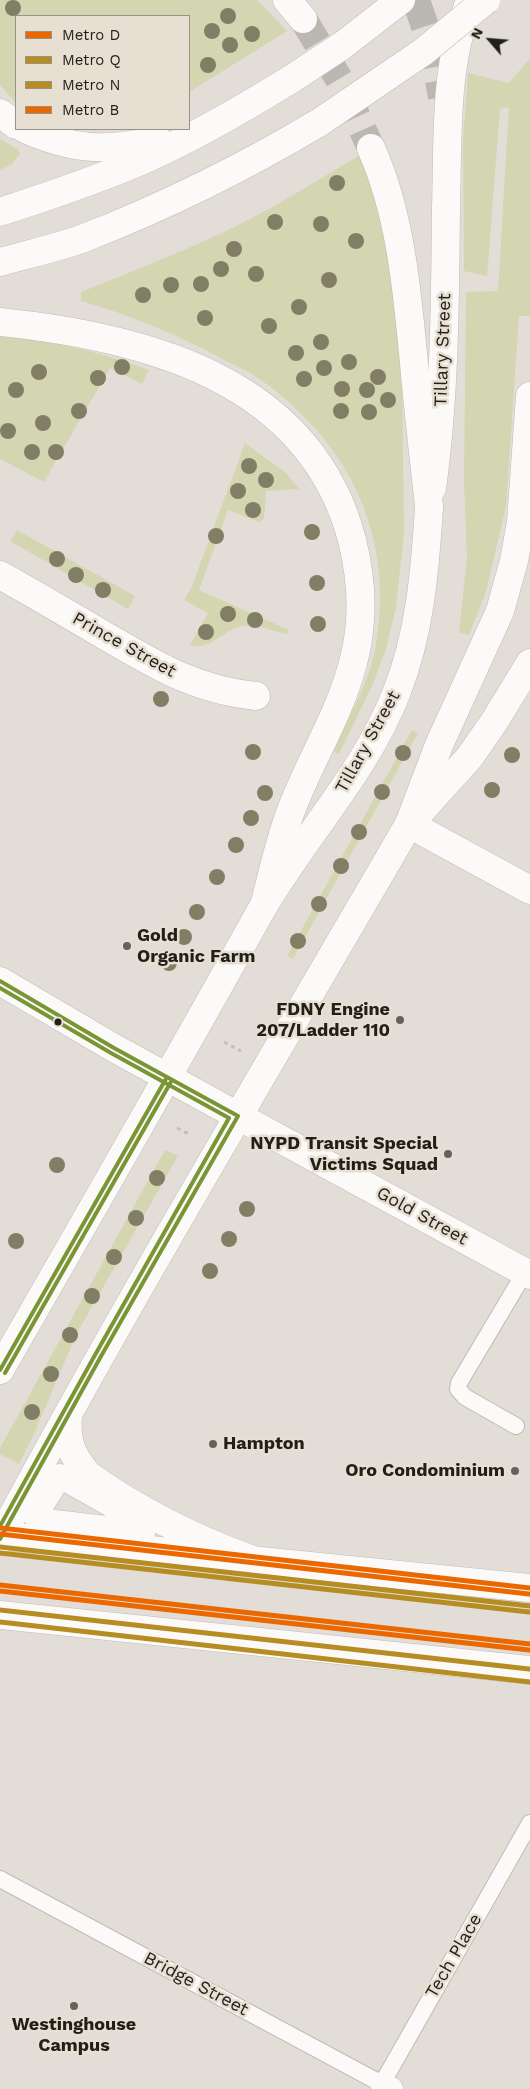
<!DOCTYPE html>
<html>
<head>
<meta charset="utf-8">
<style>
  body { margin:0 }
  #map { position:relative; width:530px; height:2089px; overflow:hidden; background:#e2ded7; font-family:"Work Sans",sans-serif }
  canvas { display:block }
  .legend { position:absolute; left:15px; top:15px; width:175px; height:115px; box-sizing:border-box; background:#e7dfd2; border:1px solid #989288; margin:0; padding:6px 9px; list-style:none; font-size:15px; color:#211f1a }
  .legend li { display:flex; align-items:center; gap:10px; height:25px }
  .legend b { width:25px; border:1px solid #989288 }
  .north { position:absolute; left:465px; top:15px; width:50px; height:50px; -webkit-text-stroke:4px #e7dfd2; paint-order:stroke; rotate:297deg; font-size:14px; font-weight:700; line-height:20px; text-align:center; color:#211f1a }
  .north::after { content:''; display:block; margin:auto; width:18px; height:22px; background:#211f1a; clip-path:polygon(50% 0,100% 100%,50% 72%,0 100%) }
</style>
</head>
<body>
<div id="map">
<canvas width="530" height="2089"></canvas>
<ul class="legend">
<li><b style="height:6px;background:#eb6800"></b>Metro D</li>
<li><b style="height:6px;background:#b68d22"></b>Metro Q</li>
<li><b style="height:6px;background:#b68d22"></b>Metro N</li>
<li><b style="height:6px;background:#eb6800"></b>Metro B</li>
</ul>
<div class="north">N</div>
</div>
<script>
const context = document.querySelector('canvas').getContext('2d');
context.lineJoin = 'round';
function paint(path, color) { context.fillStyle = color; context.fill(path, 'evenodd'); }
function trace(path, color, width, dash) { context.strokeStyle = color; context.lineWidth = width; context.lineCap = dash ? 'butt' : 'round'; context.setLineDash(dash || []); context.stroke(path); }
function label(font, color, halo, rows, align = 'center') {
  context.font = font + ' "Work Sans",sans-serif'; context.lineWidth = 5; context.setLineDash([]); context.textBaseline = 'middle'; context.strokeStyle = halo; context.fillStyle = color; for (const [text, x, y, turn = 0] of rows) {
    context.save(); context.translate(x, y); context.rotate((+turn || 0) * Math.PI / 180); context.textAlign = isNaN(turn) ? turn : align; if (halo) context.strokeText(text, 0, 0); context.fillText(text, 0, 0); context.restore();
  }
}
paint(new Path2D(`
  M 0,0 L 257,0 L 287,31 L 189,92 L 189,16 L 16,16 L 16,103 L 0,85 Z
  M 530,58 L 530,316 L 519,316 L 506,506 L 486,592 L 469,635 L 459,632 L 467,558 L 464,481 L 466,292 L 498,291 L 509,107 L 500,109 L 487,276 L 464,271 L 463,141 L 468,73 L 509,83 Z
  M 0,139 L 18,149 L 20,154 L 12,164 L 0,170 Z
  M 362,154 L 390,252 L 402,375 L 404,533 L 396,607 L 386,649 L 372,686 L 339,754 L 332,750 C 350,715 372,678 377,638 C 393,532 347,441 261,380 C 250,372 236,366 224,360 C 179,335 130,315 81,301 L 81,292 C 129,273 176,254 222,233 C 271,210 316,181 362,154 Z
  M 0,335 C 52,341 100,352 149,370 L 142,384 L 110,368 L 44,482 L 0,459 Z
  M 245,443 L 286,473 L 299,489 L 266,491 L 264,519 L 259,522 L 228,510 L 199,590 L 289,630 L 287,634 C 274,631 258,625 244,626 C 223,628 211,652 190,645 L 208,613 L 184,600 L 192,586 Z
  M 17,530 L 135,596 L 128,609 L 10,541 Z
  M 412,730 L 418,733 L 293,959 L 287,956 Z
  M 165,1150 L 178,1156 L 77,1333 L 33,1436 L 19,1464 L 0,1454 L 0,1448 Z`), '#d4d5b1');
trace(new Path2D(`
  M 416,0 L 434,53 L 442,97`), '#bbb8b1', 28, [28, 14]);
trace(new Path2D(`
  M 303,19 L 342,84 L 371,148`), '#bbb8b1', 28, [28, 14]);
const service = new Path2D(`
  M 516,1426 L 465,1397 L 458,1389 L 459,1383 L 525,1272
  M 0,1879 L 382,2084
  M 379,2089 L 530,1823`);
const pedestrian = new Path2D(`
  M 60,1476 L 143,1523 L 145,1526 L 144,1530 L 141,1532 L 37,1520 L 36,1514 Z
  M 382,2084 L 391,2089`);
const minor = new Path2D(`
  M 0,575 C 34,594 68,614 102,634 C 154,664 194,690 256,696
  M 409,824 L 530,890
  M 238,1116 L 530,1275`);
const secondary = new Path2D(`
  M 432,488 C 445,395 445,302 446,208 C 448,142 444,69 468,6
  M 409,824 L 469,758 L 494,722 L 530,663
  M 0,981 L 114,1048 L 238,1116`);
const primary = new Path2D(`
  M 0,1536 L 91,1544 L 530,1588
  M 0,1615 L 530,1670`);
const trunk = new Path2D(`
  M 0,1370 C 87,1218 174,1067 259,914 C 301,839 364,775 396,694 C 420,634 425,571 429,507
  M 68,1415 C 66,1442 71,1454 88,1475 C 137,1510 193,1538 250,1559
  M 0,1539 C 129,1297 271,1062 409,824`);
const motorway = new Path2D(`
  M 287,0 L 303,19
  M 0,113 L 16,125
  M 25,129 C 73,150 107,152 158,140
  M 371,148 C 401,215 407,291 414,363 C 418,411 424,459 429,507
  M 0,212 C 46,197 91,182 136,163 C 190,140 243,109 293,78
  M 0,262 C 28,254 57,248 84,238 C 166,206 245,167 320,122
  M 0,322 C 145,337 310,379 352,540 C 362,580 364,623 353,663 C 339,717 308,763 289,816 C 279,844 272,874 265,903
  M 409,824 L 439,745 L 500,611 L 514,561 L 521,522 L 530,396`);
trace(service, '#bebbb5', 18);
trace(pedestrian, '#bebbb5', 25);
trace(minor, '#bebbb5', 29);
trace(secondary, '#bebbb5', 29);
trace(primary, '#bebbb5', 29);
trace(trunk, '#bebbb5', 29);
trace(motorway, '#bebbb5', 29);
trace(new Path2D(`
  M 224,1042 L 241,1051
  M 177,1128 L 191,1135`), '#c1bfbd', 3, [4, 4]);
trace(service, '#fbfaf9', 16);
trace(pedestrian, '#fbfaf9', 24);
trace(minor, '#fbfaf9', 28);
trace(secondary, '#fbfaf9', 28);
trace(primary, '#fbfaf9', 28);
trace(trunk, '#fbfaf9', 28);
trace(motorway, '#fbfaf9', 28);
const motorwayBridge = new Path2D(`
  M 293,78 L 343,45 L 401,0
  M 320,122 L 423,52 L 486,0`);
trace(motorwayBridge, '#bebbb5', 29, []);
trace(motorwayBridge, '#fbfaf9', 28);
trace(new Path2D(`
  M 0,981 L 114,1048 L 238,1116 L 100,1358 L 0,1539
  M 0,1370 L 167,1077`), '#799534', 4);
trace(new Path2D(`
  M 0,988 L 111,1053 L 229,1118 L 95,1355 L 0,1526
  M 5,1373 L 172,1080`), '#799534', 4);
trace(new Path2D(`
  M 0,1528 L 530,1588
  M 0,1585 L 530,1644`), '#eb6800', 5);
trace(new Path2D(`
  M 0,1547 L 530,1606
  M 0,1622 L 530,1682`), '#b68d22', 5);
trace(new Path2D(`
  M 0,1553 L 529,1612
  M 0,1610 L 529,1669`), '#b68d22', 5);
trace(new Path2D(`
  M 0,1534 L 529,1594
  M 0,1591 L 529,1650`), '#eb6800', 5);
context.fillStyle = '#807f65';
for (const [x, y] of [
  [13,8],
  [228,16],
  [212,31],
  [252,34],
  [230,45],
  [208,65],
  [337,183],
  [275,222],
  [321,224],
  [356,241],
  [234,249],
  [221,269],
  [256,274],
  [329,280],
  [201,284],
  [171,285],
  [143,295],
  [299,307],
  [205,318],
  [269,326],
  [321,342],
  [296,353],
  [349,362],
  [122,367],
  [324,368],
  [39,372],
  [378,377],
  [98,378],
  [304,379],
  [342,389],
  [16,390],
  [367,390],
  [388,400],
  [79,411],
  [341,411],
  [369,412],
  [43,423],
  [8,431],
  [32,452],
  [56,452],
  [249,466],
  [266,480],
  [238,491],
  [253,510],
  [312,532],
  [216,536],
  [57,559],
  [76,575],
  [317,583],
  [103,590],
  [228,614],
  [255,620],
  [318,624],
  [206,632],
  [161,699],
  [253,752],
  [403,753],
  [512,755],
  [492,790],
  [382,792],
  [265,793],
  [251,818],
  [359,832],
  [236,845],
  [341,866],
  [217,877],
  [319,904],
  [197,912],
  [184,937],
  [298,941],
  [169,963],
  [57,1165],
  [157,1178],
  [247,1209],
  [136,1218],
  [229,1239],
  [16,1241],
  [114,1257],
  [210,1271],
  [92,1296],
  [70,1335],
  [51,1374],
  [32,1412]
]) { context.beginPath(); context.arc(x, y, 8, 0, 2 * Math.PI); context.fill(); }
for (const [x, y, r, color] of [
  [127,946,5,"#65625c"],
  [400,1020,5,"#65625c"],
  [58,1022,4.5,"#211f1a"],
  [448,1154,5,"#65625c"],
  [213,1444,5,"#65625c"],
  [515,1471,5,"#65625c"],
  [74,2006,5,"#65625c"]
]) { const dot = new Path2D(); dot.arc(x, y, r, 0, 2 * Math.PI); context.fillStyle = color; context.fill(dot); trace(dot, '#e7dfd2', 2); }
label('18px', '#211f1a', '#e7dfd2', [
  ["Tillary Street",443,350,-88],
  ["Prince Street",124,645,29],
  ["Tillary Street",368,742,-61],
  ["Gold Street",422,1216,29],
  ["Tech Place",454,1956,-60],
  ["Bridge Street",196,1984,28]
]);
label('bold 18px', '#211f1a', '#e7dfd2', [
  ["Gold",137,936,"left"],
  ["Organic Farm",137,957,"left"],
  ["FDNY Engine",390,1010],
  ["207/Ladder 110",390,1031],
  ["NYPD Transit Special",438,1144],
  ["Victims Squad",438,1165],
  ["Hampton",223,1444,"left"],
  ["Oro Condominium",505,1471],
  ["Westinghouse",74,2025,"center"],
  ["Campus",74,2046,"center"]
], 'right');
</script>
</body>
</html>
